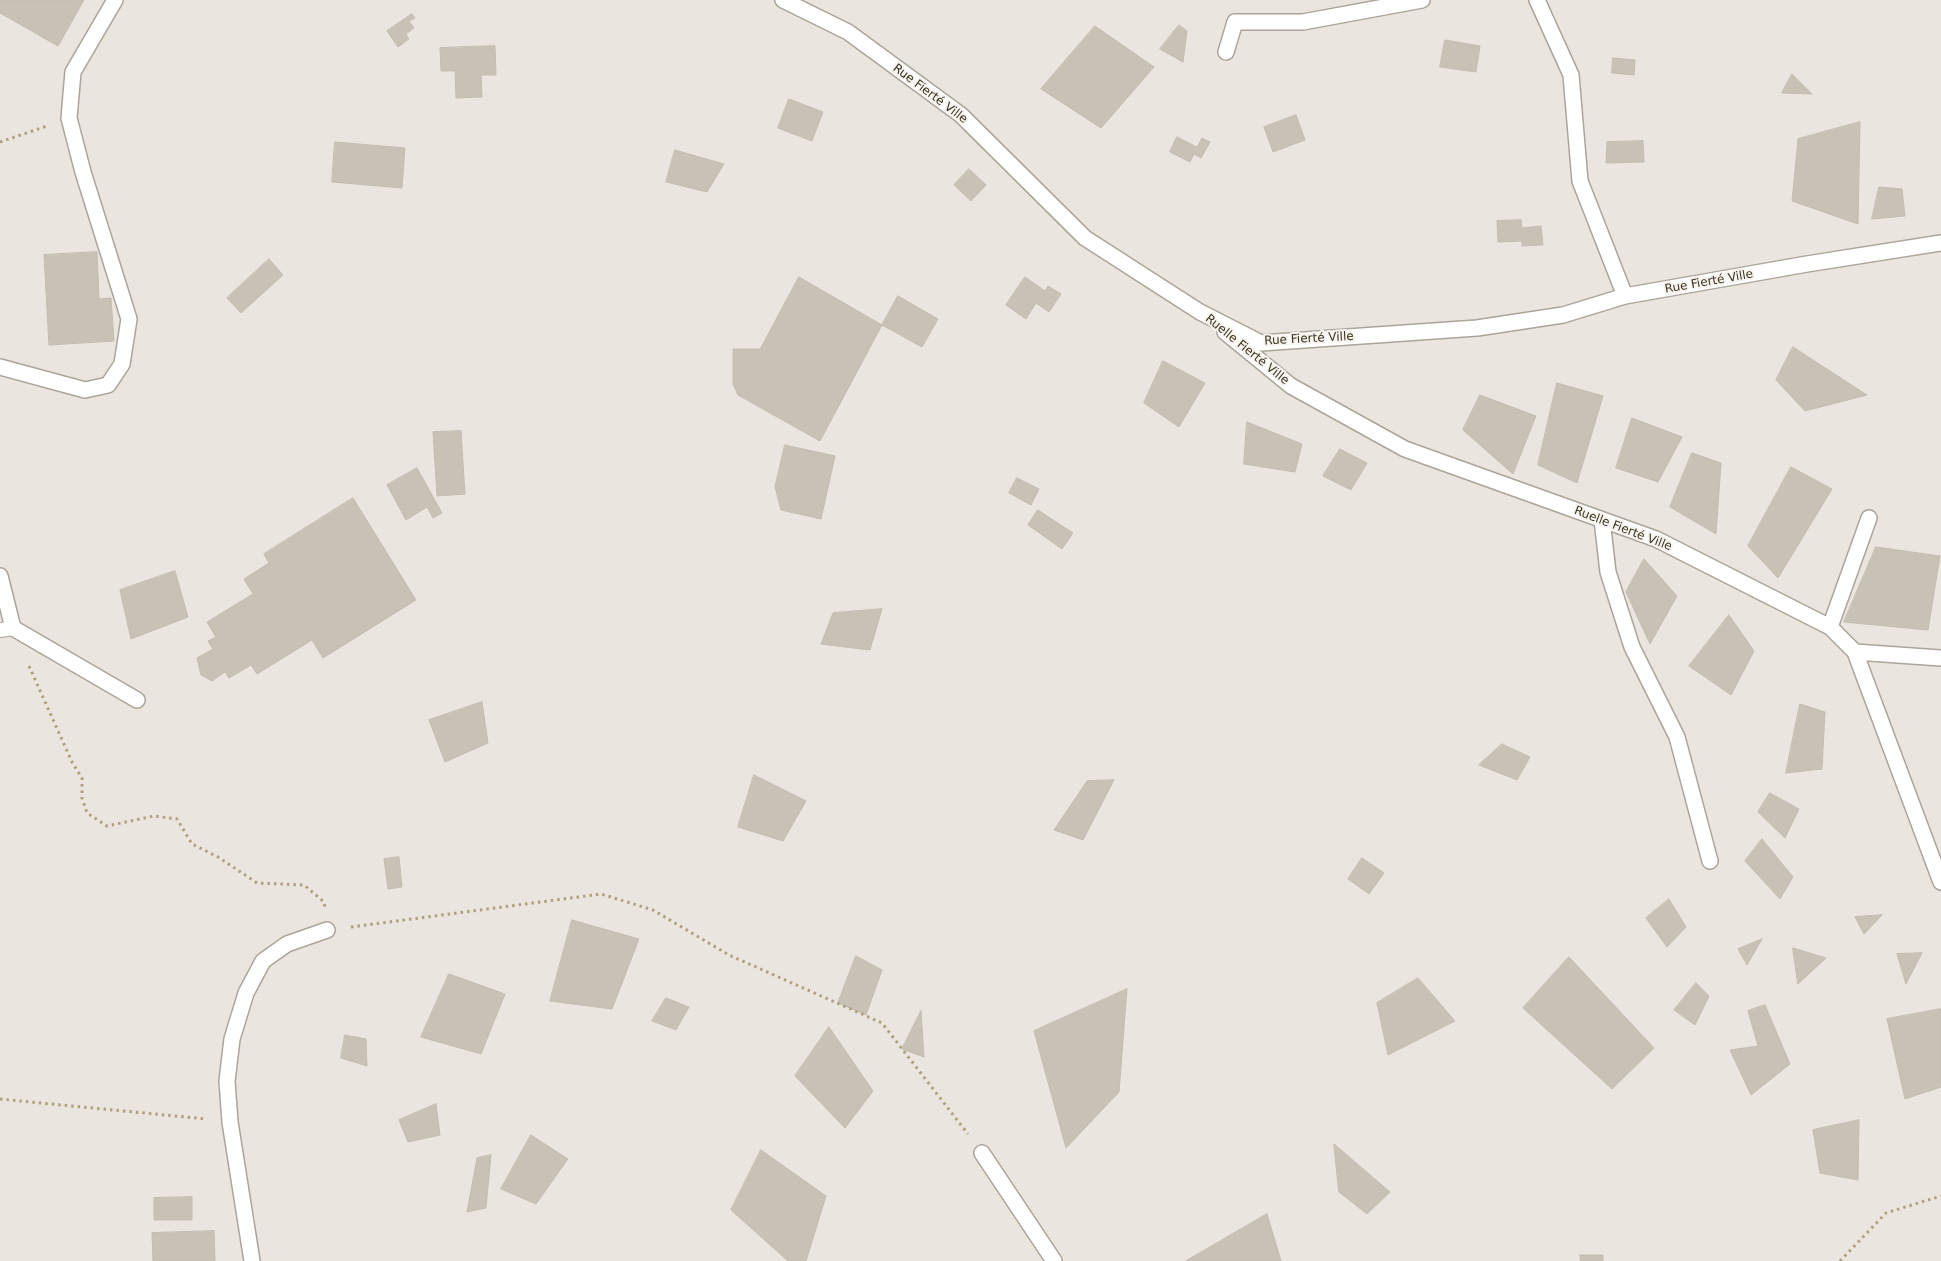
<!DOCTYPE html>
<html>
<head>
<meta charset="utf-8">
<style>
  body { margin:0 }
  canvas { display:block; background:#eae5de }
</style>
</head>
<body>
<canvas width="1941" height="1261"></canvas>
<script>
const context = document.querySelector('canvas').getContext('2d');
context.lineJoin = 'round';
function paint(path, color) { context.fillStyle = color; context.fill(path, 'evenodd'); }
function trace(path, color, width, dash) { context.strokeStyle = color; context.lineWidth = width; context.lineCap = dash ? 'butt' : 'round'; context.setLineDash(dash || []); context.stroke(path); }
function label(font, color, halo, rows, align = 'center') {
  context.font = font + ' "DejaVu Sans",sans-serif'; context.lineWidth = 4; context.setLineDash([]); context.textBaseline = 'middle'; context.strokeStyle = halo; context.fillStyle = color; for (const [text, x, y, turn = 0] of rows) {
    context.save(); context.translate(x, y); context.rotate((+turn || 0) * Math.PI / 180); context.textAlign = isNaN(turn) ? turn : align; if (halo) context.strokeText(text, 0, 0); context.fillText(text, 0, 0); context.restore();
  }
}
const building = new Path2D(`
  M 0,0 L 84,0 L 58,46 L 0,13 Z
  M 412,14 L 415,18 L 409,21 L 414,28 L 406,34 L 409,39 L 398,47 L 387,31 Z
  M 1179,25 L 1187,31 L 1183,62 L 1160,49 Z
  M 1095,26 L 1154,67 L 1101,128 L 1041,89 Z
  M 1445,40 L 1480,46 L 1476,72 L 1440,67 Z
  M 495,46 L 496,75 L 481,75 L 482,97 L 456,98 L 455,71 L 441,71 L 440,48 Z
  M 1613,58 L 1635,60 L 1634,75 L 1612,73 Z
  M 1792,74 L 1812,94 L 1782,93 Z
  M 789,99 L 823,112 L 812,141 L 778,128 Z
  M 1296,115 L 1305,140 L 1273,152 L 1264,127 Z
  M 1860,122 L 1858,224 L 1792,201 L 1798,139 Z
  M 1177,137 L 1197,147 L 1202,138 L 1210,142 L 1201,158 L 1194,154 L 1190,162 L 1170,152 Z
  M 1643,141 L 1644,162 L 1606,163 L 1607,142 Z
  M 335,142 L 405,148 L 402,188 L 332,182 Z
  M 675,150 L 724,164 L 707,192 L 666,182 Z
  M 969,169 L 986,185 L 971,201 L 954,185 Z
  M 1879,187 L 1902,189 L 1905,216 L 1872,219 Z
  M 1521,220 L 1522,228 L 1541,226 L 1543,245 L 1522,246 L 1522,241 L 1498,242 L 1497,221 Z
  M 97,252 L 99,299 L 111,298 L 114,341 L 49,345 L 44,255 Z
  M 269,259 L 283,275 L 241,313 L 227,298 Z
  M 799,277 L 882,325 L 820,441 L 738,395 L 733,384 L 733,349 L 760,349 Z
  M 1025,277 L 1045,291 L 1048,286 L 1061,294 L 1049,312 L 1036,303 L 1026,319 L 1006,305 Z
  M 898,296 L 938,319 L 922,347 L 882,325 Z
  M 1793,347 L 1867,395 L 1805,411 L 1776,380 Z
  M 1163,361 L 1205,383 L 1179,427 L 1144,403 Z
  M 1557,383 L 1603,396 L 1577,483 L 1538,465 Z
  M 1480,395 L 1536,416 L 1513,474 L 1463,430 Z
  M 1632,418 L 1682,437 L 1658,482 L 1616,468 Z
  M 1247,422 L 1302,444 L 1295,472 L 1244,464 Z
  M 461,431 L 465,494 L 437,496 L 433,432 Z
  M 785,445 L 835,456 L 821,519 L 781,510 L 775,487 Z
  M 1340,449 L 1367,463 L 1351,490 L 1323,476 Z
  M 1692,453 L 1721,463 L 1716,534 L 1670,507 Z
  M 1791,467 L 1832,489 L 1778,578 L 1748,546 Z
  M 417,468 L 442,513 L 433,518 L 427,507 L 406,520 L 387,485 Z
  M 1017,478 L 1039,489 L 1031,505 L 1009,493 Z
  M 353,498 L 416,600 L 323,658 L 312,640 L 257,674 L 251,665 L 229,678 L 225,672 L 212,681 L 201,675 L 197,658 L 213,649 L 208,641 L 216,637 L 207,622 L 253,594 L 244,579 L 269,563 L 264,554 Z
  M 1038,510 L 1073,533 L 1062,549 L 1028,525 Z
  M 1876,547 L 1940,556 L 1928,630 L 1844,622 Z
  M 1644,559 L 1677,596 L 1650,644 L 1626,592 Z
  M 175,571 L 188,617 L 131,639 L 120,590 Z
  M 882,609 L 870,650 L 821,644 L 833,613 Z
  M 1729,615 L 1754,651 L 1731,695 L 1689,666 Z
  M 482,702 L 488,743 L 445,762 L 429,720 Z
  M 1800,704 L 1825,712 L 1822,769 L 1786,773 Z
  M 1502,744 L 1530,757 L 1517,780 L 1479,765 Z
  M 754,775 L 806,801 L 783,841 L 738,827 Z
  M 1114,780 L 1083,840 L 1054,830 L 1087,781 Z
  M 1770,793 L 1799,809 L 1785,838 L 1758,812 Z
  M 1762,839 L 1793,877 L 1780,899 L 1745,861 Z
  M 399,857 L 402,887 L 388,889 L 384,859 Z
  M 1362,858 L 1384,873 L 1369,894 L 1348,879 Z
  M 1669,899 L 1686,927 L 1667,947 L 1646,918 Z
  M 1882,915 L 1864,934 L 1855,917 Z
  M 572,920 L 639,939 L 612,1009 L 550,1001 Z
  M 1762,939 L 1747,965 L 1738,949 Z
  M 1793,948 L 1826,958 L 1798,984 Z
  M 1922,953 L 1906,984 L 1897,954 Z
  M 856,956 L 882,970 L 866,1015 L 838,1003 Z
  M 1569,957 L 1654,1048 L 1612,1089 L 1523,1008 Z
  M 449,974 L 505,994 L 481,1054 L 421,1037 Z
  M 1418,978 L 1455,1021 L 1388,1055 L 1377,1003 Z
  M 1696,983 L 1709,996 L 1695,1025 L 1674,1010 Z
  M 1127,989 L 1119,1092 L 1066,1148 L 1034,1031 Z
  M 666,998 L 689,1007 L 676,1030 L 652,1021 Z
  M 1765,1005 L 1790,1064 L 1751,1095 L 1730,1050 L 1758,1046 L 1748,1011 Z
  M 1941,1009 L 1941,1087 L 1905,1099 L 1887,1019 Z
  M 921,1011 L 924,1057 L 902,1049 Z
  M 829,1027 L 873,1091 L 845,1128 L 795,1076 Z
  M 345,1035 L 366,1039 L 367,1066 L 341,1058 Z
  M 436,1104 L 440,1135 L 408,1142 L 399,1120 Z
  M 1859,1120 L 1858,1180 L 1820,1173 L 1813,1130 Z
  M 531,1135 L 568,1159 L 536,1204 L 501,1189 Z
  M 1334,1144 L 1390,1192 L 1367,1214 L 1339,1192 Z
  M 761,1150 L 826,1196 L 806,1261 L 788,1261 L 731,1210 Z
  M 491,1155 L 486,1208 L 467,1212 L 477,1158 Z
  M 192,1197 L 192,1220 L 154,1220 L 154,1198 Z
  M 1267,1214 L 1281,1261 L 1186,1261 Z
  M 214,1231 L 215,1261 L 153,1261 L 152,1233 Z
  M 1580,1255 L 1603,1255 L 1603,1261 L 1581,1261 Z`);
paint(building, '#c8c1b6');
trace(building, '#c4bcb0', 1);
const lane = new Path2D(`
  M 0,630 L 13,628`);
const street = new Path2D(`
  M 783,0 L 848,32 L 961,115 L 1085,238 L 1200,312 L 1261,343 L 1477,328 L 1563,315 L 1625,296 L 1807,264 L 1941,243
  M 1537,0 L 1571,75 L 1580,181 L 1625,296
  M 1226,52 L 1235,22 L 1303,22 L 1422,0
  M 1225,332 L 1291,386 L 1405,449 L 1656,539 L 1830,627 L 1855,652 L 1941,882
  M 0,367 L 85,390 L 108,385 L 122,364 L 129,319 L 83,172 L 69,118 L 73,72 L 115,0
  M 1602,520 L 1608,572 L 1632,647 L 1677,737 L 1710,861
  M 0,576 L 13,628 L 137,700
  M 1830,627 L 1869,518
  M 1855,652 L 1941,658
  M 982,1153 L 1054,1261
  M 252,1261 L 230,1122 L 227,1081 L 232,1039 L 246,993 L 263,961 L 287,944 L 327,930`);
trace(lane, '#aba599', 16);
trace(street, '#aba599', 18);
trace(new Path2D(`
  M 0,142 L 47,126
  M 29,666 L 72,762 L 82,778 L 82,798 L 87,813 L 107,826 L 154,816 L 177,819 L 192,844 L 218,857 L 257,883 L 304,885 L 324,902 L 325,908
  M 351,927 L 601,894 L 653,910 L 729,955 L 882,1023 L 968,1134
  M 0,1099 L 206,1119
  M 1840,1261 L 1886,1213 L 1941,1196`), '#afa07d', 3, [2.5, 4]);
trace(lane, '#fff', 14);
trace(street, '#fff', 15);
label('12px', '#3a331f', '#f7f3ee', [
  ["Rue Fierté Ville",930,94,37],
  ["Rue Fierté Ville",1709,282,-10],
  ["Rue Fierté Ville",1309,339,-3],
  ["Ruelle Fierté Ville",1247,350,39],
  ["Ruelle Fierté Ville",1623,529,21]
]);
</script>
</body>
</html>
